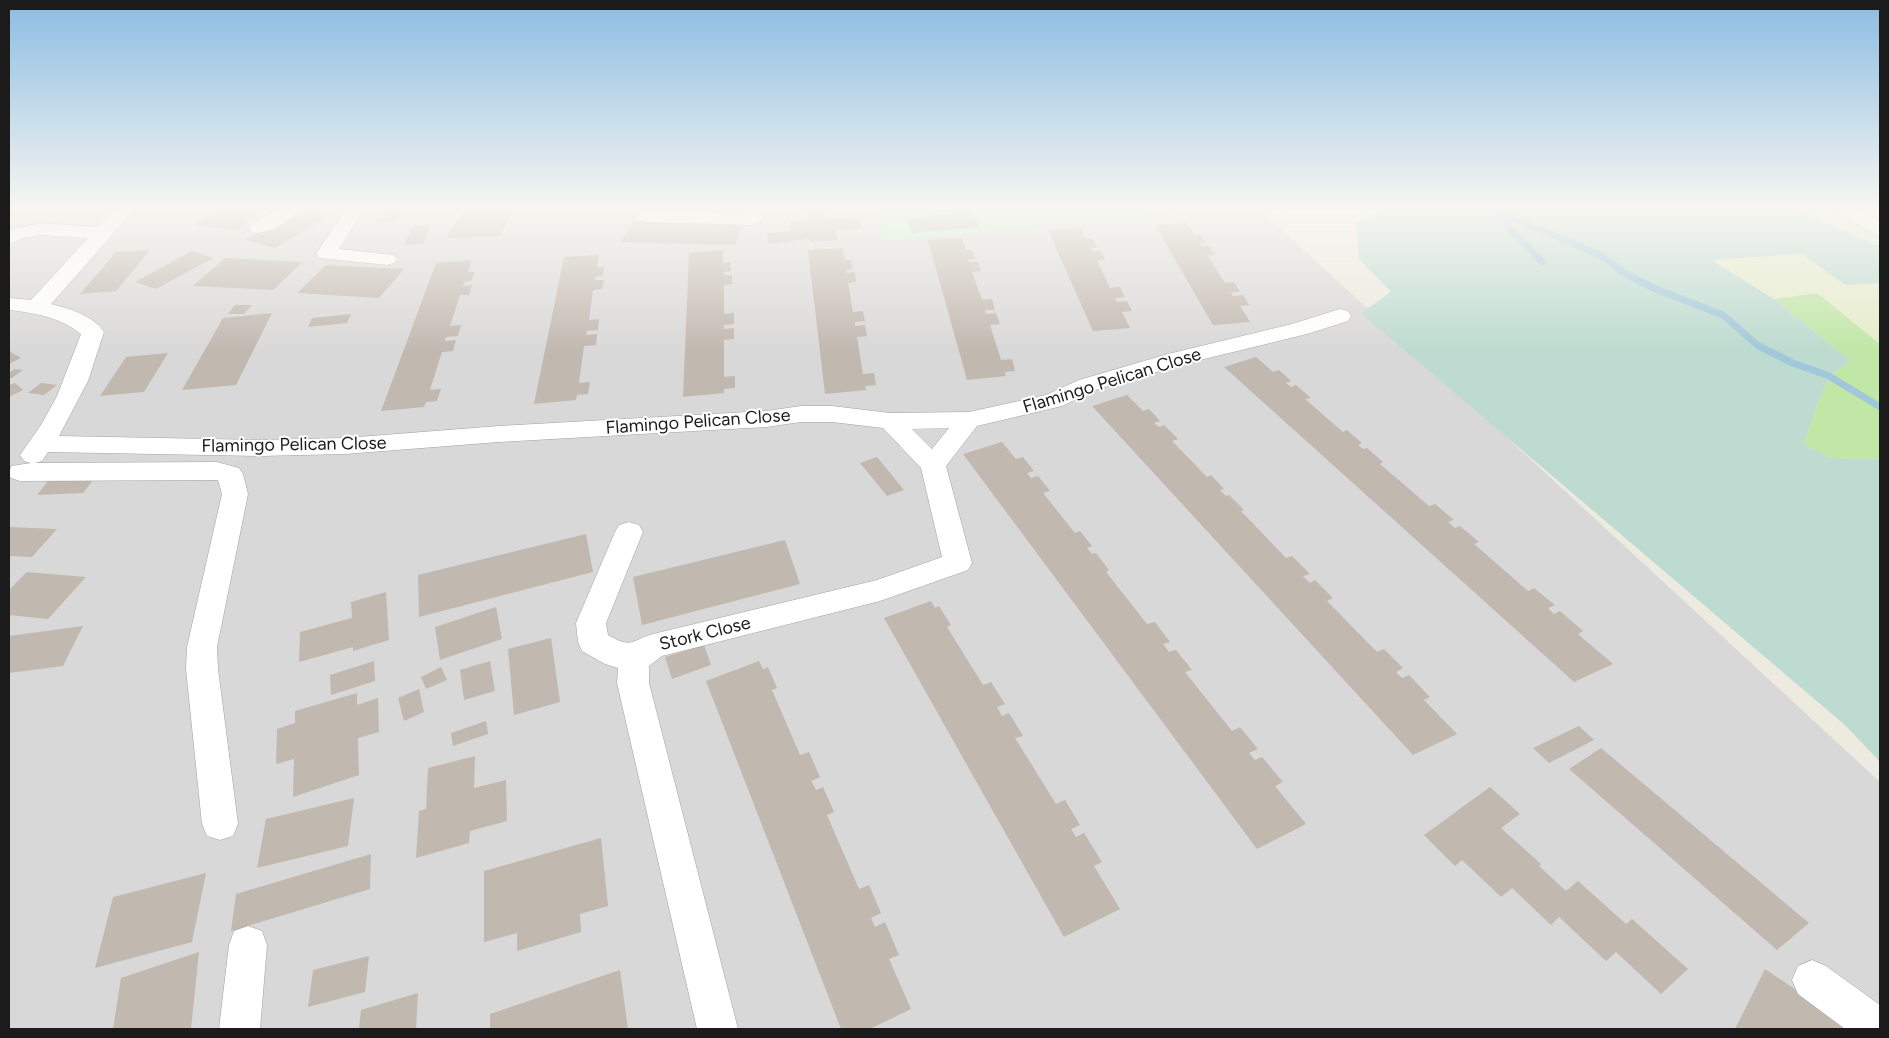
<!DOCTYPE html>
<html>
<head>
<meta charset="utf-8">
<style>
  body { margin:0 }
  #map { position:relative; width:1889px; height:1038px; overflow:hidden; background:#edeae0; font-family:Figtree,sans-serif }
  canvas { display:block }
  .frame { position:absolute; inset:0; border:10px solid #1b1b1b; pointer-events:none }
</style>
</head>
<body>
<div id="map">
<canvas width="1889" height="1038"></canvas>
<div class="frame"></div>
</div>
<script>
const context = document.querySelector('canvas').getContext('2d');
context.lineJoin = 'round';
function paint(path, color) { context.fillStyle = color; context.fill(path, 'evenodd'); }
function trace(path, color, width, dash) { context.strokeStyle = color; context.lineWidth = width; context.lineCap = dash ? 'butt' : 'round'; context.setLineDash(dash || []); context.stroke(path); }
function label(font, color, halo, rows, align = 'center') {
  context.font = font + ' Figtree,sans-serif'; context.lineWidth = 4; context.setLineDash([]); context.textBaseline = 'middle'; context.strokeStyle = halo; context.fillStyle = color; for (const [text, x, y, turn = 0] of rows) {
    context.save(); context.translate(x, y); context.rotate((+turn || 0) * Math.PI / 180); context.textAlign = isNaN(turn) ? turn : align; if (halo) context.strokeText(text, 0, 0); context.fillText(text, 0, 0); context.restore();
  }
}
paint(new Path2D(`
  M 9,207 L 1288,207 L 1264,213 L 1880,782 L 1880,1029 L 9,1029 Z`), '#d9d8d8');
paint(new Path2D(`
  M 1791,207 L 1853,207 L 1880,221 L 1880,245 L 1876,245 Z
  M 1802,254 L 1845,285 L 1880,283 L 1880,344 L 1817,293 L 1774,299 L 1711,259 Z`), '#e6eccb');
paint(new Path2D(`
  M 1817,293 L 1880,344 L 1880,459 L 1829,458 L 1804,444 L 1817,405 L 1829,376 L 1851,361 L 1774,299 Z`), '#c0e7a6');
paint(new Path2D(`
  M 1360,207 L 1791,207 L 1876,245 L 1880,245 L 1880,283 L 1845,285 L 1802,254 L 1711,260 L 1774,299 L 1851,361 L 1829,376 L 1817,405 L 1804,444 L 1829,458 L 1880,459 L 1880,762 L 1846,726 L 1361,313 L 1391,292 L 1359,259 L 1356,222 L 1383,212 Z`), '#bddbd0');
paint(new Path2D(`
  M 880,207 L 1198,207 L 1200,210 L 882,241 Z`), '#bcf8c6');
trace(new Path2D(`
  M 1482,207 L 1507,215 L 1602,256 L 1624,273 L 1658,290 L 1723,315 L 1757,345 L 1793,363 L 1829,376 L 1880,407
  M 1507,215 L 1508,226 L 1542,262`), '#a1c8da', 7);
paint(new Path2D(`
  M 221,207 L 267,207 L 237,230 L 195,225 Z
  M 404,207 L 397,221 L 379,222 L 386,208 Z
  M 465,207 L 515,207 L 500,236 L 447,238 Z
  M 826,207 L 828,219 L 859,216 L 862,228 L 835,231 L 837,240 L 810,242 L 810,239 L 768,244 L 767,233 L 791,231 L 790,221 L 808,220 L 806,209 Z
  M 1160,207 L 1188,207 L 1190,210 L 1165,213 Z
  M 300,208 L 330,215 L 275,248 L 245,240 Z
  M 972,212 L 979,227 L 912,233 L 907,218 Z
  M 632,221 L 743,224 L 735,245 L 621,242 Z
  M 1187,223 L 1194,235 L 1200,234 L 1206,243 L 1199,243 L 1202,246 L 1209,246 L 1215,255 L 1207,255 L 1225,283 L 1234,282 L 1240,292 L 1231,292 L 1233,296 L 1243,295 L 1249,305 L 1240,306 L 1250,322 L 1213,325 L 1155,225 Z
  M 431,225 L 423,244 L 404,245 L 413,226 Z
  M 1081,228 L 1086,239 L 1093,239 L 1097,248 L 1091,248 L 1092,251 L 1100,251 L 1105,260 L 1097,260 L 1110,288 L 1120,287 L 1125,297 L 1115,298 L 1117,302 L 1127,301 L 1132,311 L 1122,312 L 1130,328 L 1093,331 L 1048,230 Z
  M 962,238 L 966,250 L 972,250 L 975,259 L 968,259 L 969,262 L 978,262 L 981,271 L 972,272 L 982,300 L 992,299 L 995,310 L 985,310 L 986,314 L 996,313 L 1000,324 L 990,325 L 1001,360 L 1012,359 L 1015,371 L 1005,372 L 1006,376 L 967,380 L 928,240 Z
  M 842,248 L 845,260 L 851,260 L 853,269 L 846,270 L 847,273 L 855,272 L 856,282 L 848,283 L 853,312 L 863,311 L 865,321 L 855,322 L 855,326 L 865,325 L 867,336 L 857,337 L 863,374 L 874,373 L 876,385 L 865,386 L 866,390 L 825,394 L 808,250 Z
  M 150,250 L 116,291 L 80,294 L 116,252 Z
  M 723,250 L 723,263 L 730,262 L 731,271 L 724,272 L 724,275 L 732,275 L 732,284 L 724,285 L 724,314 L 734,313 L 734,324 L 724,325 L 724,329 L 734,328 L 734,339 L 724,340 L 724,377 L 735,376 L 735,388 L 724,389 L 724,393 L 683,397 L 689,253 Z
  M 192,251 L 213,258 L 156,289 L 135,282 Z
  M 599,255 L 597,267 L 604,267 L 603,276 L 596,277 L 595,280 L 604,280 L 602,289 L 593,290 L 589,320 L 599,319 L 598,330 L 587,331 L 586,335 L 597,334 L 596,345 L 584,346 L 579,383 L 590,382 L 588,394 L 577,395 L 576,400 L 534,404 L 564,257 Z
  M 225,258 L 303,262 L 273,290 L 193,286 Z
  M 472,260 L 468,272 L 475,272 L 471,281 L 465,282 L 463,286 L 472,285 L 469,295 L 460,295 L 450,326 L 461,325 L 458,336 L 446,337 L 445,341 L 456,340 L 453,351 L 442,352 L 430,390 L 441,389 L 437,401 L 426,402 L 424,407 L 381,411 L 436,263 Z
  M 326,265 L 404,269 L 379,298 L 297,293 Z
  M 235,305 L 252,305 L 244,314 L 228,314 Z
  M 272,313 L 236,385 L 182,390 L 223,318 Z
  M 351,314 L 347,323 L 308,327 L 312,318 Z
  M 9,351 L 21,358 L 9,364 Z
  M 168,353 L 144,392 L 100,396 L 126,357 Z
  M 1256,357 L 1273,372 L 1279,370 L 1291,381 L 1286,383 L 1291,387 L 1296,385 L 1311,398 L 1305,399 L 1343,432 L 1347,430 L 1362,443 L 1358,445 L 1363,449 L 1367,448 L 1383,462 L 1380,464 L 1429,506 L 1435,504 L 1454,520 L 1448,522 L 1455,528 L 1460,526 L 1479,542 L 1474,544 L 1528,591 L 1534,588 L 1555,605 L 1548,608 L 1554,614 L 1560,611 L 1583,631 L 1578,634 L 1613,664 L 1574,682 L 1224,367 Z
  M 14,369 L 23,370 L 12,378 L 9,378 L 9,373 Z
  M 15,383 L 23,390 L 9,397 L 9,385 Z
  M 41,383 L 57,385 L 44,395 L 28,393 Z
  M 1127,395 L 1143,411 L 1149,409 L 1160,421 L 1154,423 L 1159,427 L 1164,425 L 1178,439 L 1172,441 L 1207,477 L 1211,475 L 1224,489 L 1220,490 L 1226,496 L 1229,495 L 1244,510 L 1241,511 L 1286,558 L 1292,556 L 1310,574 L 1303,576 L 1310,583 L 1315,580 L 1333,598 L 1327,601 L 1377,652 L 1384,649 L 1403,668 L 1396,672 L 1402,678 L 1409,675 L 1430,697 L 1424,700 L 1457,734 L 1413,755 L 1092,406 Z
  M 1002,442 L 1016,459 L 1023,457 L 1034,471 L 1027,473 L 1031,478 L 1038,476 L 1050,491 L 1043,493 L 1075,533 L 1080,531 L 1092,546 L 1087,548 L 1092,554 L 1096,553 L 1109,570 L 1106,572 L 1147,624 L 1155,622 L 1170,642 L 1163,644 L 1169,652 L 1176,650 L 1192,670 L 1185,672 L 1232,731 L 1240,727 L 1258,749 L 1249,753 L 1255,760 L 1262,757 L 1283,782 L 1275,786 L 1306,824 L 1257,849 L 963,454 Z
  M 877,457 L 904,490 L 887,496 L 860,463 Z
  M 97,475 L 83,493 L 37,495 L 52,476 Z
  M 9,527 L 57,529 L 32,557 L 9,556 Z
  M 586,534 L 593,572 L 419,617 L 418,575 Z
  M 785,540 L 800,584 L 642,625 L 633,577 Z
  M 27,572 L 86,577 L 48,619 L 9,615 L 9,590 Z
  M 386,592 L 389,640 L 353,651 L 353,647 L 299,662 L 300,632 L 352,618 L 351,602 Z
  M 931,601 L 935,608 L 939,606 L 951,625 L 947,627 L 983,685 L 991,682 L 1005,704 L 997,707 L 1002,716 L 1009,713 L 1023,736 L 1015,738 L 1056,804 L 1065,800 L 1080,825 L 1071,829 L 1076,837 L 1084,833 L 1102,862 L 1094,866 L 1120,909 L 1064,937 L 884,618 Z
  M 496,607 L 502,639 L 440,660 L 435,627 Z
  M 83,626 L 63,666 L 9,673 L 9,636 Z
  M 551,638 L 560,702 L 514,715 L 508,649 Z
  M 704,645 L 711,665 L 672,679 L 665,657 Z
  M 374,661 L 375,681 L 331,695 L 330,675 Z
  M 490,661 L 495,691 L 464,700 L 460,670 Z
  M 759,661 L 763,669 L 768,667 L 777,688 L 772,690 L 800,755 L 809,752 L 820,777 L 811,781 L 816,790 L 823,787 L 834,812 L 827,815 L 859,889 L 869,885 L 881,913 L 871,918 L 875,927 L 885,922 L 899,955 L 889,959 L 911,1009 L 870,1029 L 841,1029 L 706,681 Z
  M 441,667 L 447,680 L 426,689 L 421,677 Z
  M 419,689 L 424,712 L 404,721 L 398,698 Z
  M 357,693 L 357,705 L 378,698 L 379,732 L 358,738 L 359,775 L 293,797 L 294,759 L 276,764 L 277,729 L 295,723 L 295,711 Z
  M 486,721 L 488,734 L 453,746 L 451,733 Z
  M 1579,726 L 1594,740 L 1549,763 L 1533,748 Z
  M 1601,748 L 1809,923 L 1777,950 L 1569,769 Z
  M 475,756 L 474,788 L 506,780 L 507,821 L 470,831 L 469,843 L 416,858 L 419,811 L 426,809 L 428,768 Z
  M 1490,787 L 1520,814 L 1501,828 L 1541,864 L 1539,866 L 1566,891 L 1578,881 L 1626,924 L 1632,919 L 1688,969 L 1661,994 L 1616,952 L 1606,961 L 1559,917 L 1551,925 L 1512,888 L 1501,897 L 1462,860 L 1455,866 L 1424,835 Z
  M 354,798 L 348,846 L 257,868 L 266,819 Z
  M 601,838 L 608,906 L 580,914 L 581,932 L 517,951 L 517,933 L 484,942 L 484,871 Z
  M 371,854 L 370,889 L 231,931 L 236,894 Z
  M 206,873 L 192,942 L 95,968 L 113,897 Z
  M 199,952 L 191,1029 L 113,1029 L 121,978 Z
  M 369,956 L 365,992 L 308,1007 L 313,970 Z
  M 1765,969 L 1805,996 L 1855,1029 L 1735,1029 Z
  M 620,970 L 628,1029 L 490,1029 L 490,1014 Z
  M 418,993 L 416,1029 L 359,1029 L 361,1010 Z`), '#c1b8b0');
const minor = new Path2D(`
  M 117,207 L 137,207 L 51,304 C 70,309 93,315 104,332 L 88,381 L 59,436 L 260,440 L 345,438 L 499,426 L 766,411 L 801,406 L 832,406 L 890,413 L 969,412 L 1046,395 L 1079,380 L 1168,354 L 1292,324 L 1340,309 L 1348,311 L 1351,316 L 1348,321 L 1307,334 L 1184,364 L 1095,390 L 1062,406 L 977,426 L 946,466 L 972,563 L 968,570 L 880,601 L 662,656 L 649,666 L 649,683 L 738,1029 L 697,1029 L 617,683 L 618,668 L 605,664 L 582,651 L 578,642 L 576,623 L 615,532 L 619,525 L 629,522 L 639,525 L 643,532 L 606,623 L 608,635 C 632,649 630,641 653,634 L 877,580 L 942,557 L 921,468 L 883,428 L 832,422 L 801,422 L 766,427 L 499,442 L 345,454 L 260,456 L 48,452 L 42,461 L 35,463 L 217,462 L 239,468 L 243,474 L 248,494 L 217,647 L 218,669 L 238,824 L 233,836 L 220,840 L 207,836 L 202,824 L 186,669 L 187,647 L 222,494 L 218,480 L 20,481 L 11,478 L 9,475 L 11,466 L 31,463 L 24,461 L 20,455 L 41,425 L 57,396 L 81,334 C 60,317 35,313 9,310 L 9,298 L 31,300 L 88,238 L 41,235 L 25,237 L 9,244 L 9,230 L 41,223 L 98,227 ZM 949,428 L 932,449 L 912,429 Z
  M 281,207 L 304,207 L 301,211 C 287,220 269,236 252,232 L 249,228 L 252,224 Z
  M 347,207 L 366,207 L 339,249 L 394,255 L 397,259 L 394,263 L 387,265 L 319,258 L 316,254 Z
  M 745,207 L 763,207 L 762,219 L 759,223 L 752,225 L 646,222 L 639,220 L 636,216 L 639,212 L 646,210 L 743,213 Z
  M 1831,207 L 1854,207 L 1880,221 L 1880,235 L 1873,233 L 1834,211 Z
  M 248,926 L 262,931 L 267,945 L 260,1029 L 219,1029 L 229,945 L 234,931 Z
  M 1812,960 L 1826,966 L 1880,1005 L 1880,1029 L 1845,1029 L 1798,994 L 1792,980 L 1798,966 Z`);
trace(minor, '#a2a2a2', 1);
paint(minor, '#fff');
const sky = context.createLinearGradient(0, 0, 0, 352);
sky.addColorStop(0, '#8bbce2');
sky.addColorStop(0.59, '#f7f6f1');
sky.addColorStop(1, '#f7f6f100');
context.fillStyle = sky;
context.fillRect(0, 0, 1889, 352);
label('18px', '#1b1b1b', '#fff', [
  ["Flamingo Pelican Close",1112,381,-17],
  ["Flamingo Pelican Close",698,422,-4],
  ["Flamingo Pelican Close",294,445,-1],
  ["Stork Close",705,634,-14]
]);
</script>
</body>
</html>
